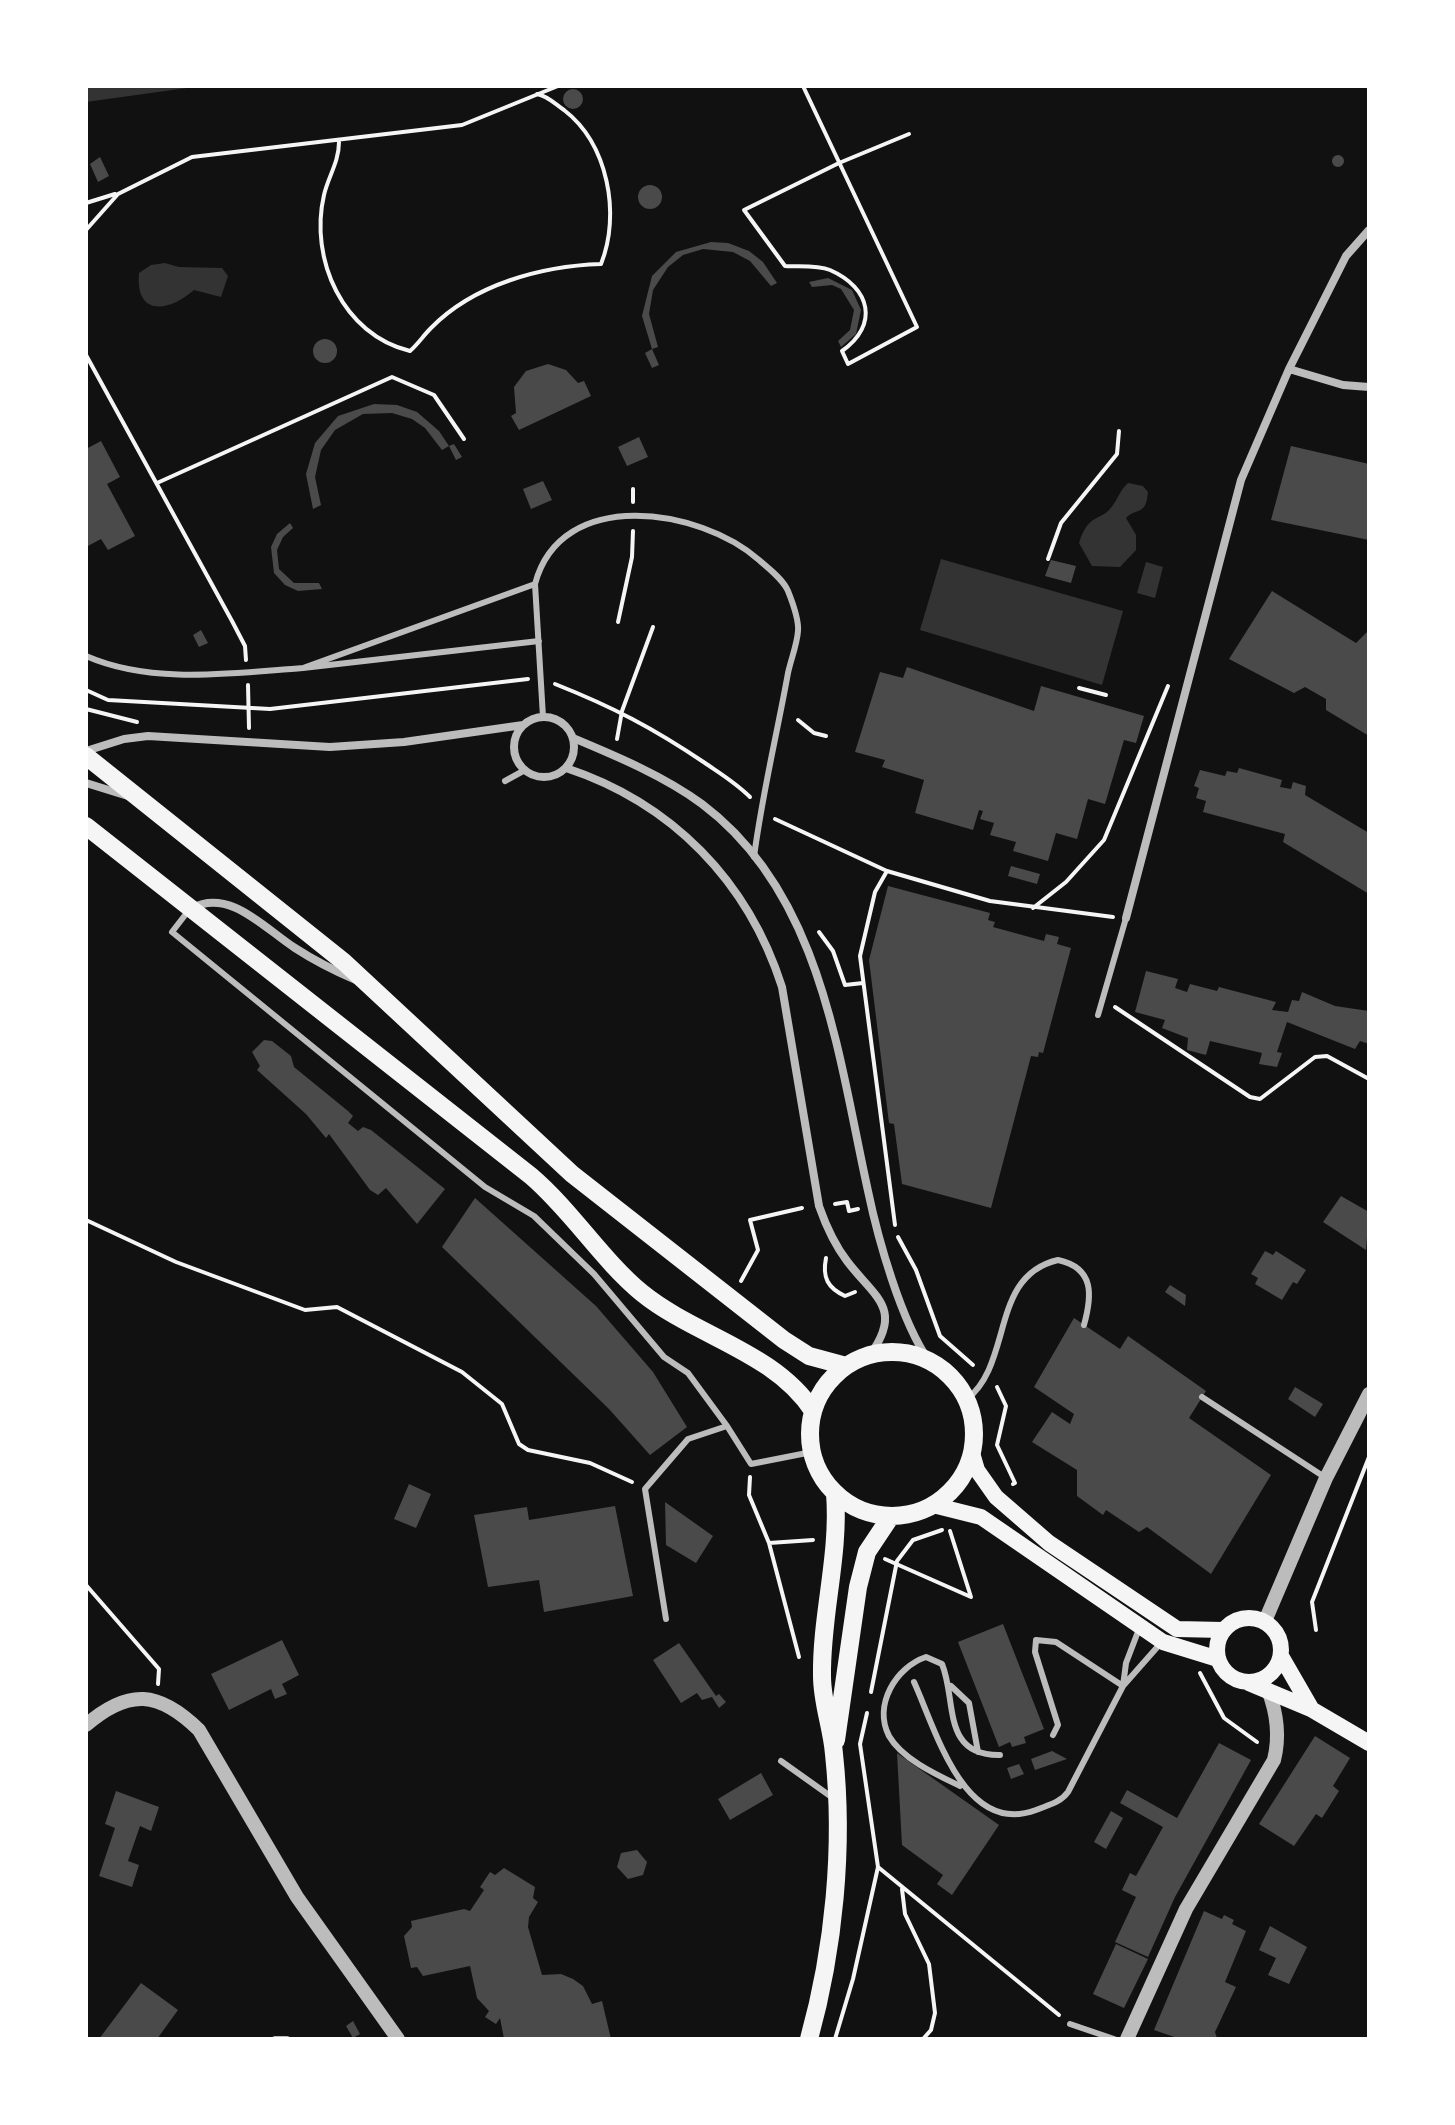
<!DOCTYPE html>
<html>
<head>
<meta charset="utf-8">
<style>
  body { margin:0 }
  #map { position:relative; width:1455px; height:2125px; overflow:hidden; background:#111; font-family:Rubik,sans-serif }
  canvas { display:block }
  .frame { position:absolute; inset:0; border:88px solid #fff; pointer-events:none }
</style>
</head>
<body>
<div id="map">
<canvas width="1455" height="2125"></canvas>
<div class="frame"></div>
</div>
<script>
const context = document.querySelector('canvas').getContext('2d');
context.lineJoin = 'round';
function paint(path, color) { context.fillStyle = color; context.fill(path, 'evenodd'); }
function trace(path, color, width, dash) { context.strokeStyle = color; context.lineWidth = width; context.lineCap = dash ? 'butt' : 'round'; context.setLineDash(dash || []); context.stroke(path); }
paint(new Path2D(`
  M 86,86 L 201,86 L 86,102 Z
  M 165,263 L 179,267 L 222,268 L 228,276 L 221,297 L 194,290 C 169,312 135,317 139,273 L 151,265 Z
  M 1128,483 L 1143,486 L 1148,492 C 1146,517 1136,507 1126,518 L 1136,535 L 1136,550 L 1120,567 L 1092,566 L 1079,543 C 1089,511 1101,523 1113,505 C 1119,497 1120,490 1128,483 Z
  M 941,559 L 1123,611 L 1102,685 L 920,630 Z
  M 1146,562 L 1163,567 L 1155,598 L 1137,593 Z`), '#333');
paint(new Path2D(`
  M563 99a10 10 0 1 1 20 0a10 10 0 1 1-20 0Z
  M1332 161a6 6 0 1 1 12 0a6 6 0 1 1-12 0Z
  M 100,157 L 109,176 L 98,182 L 90,164 Z
  M638 197a12 12 0 1 1 24 0a12 12 0 1 1-24 0Z
  M 711,242 L 728,243 L 749,251 L 763,262 L 777,283 L 771,286 L 750,261 L 733,252 L 703,249 L 683,255 L 668,267 L 653,290 L 649,314 L 658,347 L 652,349 L 642,316 L 652,276 L 676,252 Z
  M 828,278 L 852,290 L 861,310 L 856,334 L 841,347 L 838,341 L 850,330 L 854,310 L 841,289 L 832,285 L 812,287 L 809,282 Z
  M313 351a12 12 0 1 1 24 0a12 12 0 1 1-24 0Z
  M 652,349 L 659,365 L 652,368 L 645,353 Z
  M 548,364 L 566,370 L 578,383 L 584,381 L 591,396 L 519,430 L 511,416 L 516,413 L 514,387 L 526,371 Z
  M 374,404 L 397,405 L 417,412 L 439,431 L 449,446 L 454,444 L 462,457 L 456,460 L 449,446 L 442,450 L 425,428 L 412,419 L 392,413 L 363,414 L 335,430 L 321,450 L 315,477 L 321,505 L 313,509 L 306,474 L 315,443 L 338,416 Z
  M 639,437 L 648,457 L 627,466 L 618,447 Z
  M 101,441 L 120,477 L 107,484 L 135,536 L 108,550 L 101,539 L 86,547 L 86,449 Z
  M 1291,446 L 1369,464 L 1369,540 L 1271,520 Z
  M 543,481 L 552,500 L 531,509 L 523,489 Z
  M 290,523 L 293,528 L 283,537 L 277,550 L 279,569 L 294,583 L 319,583 L 322,589 L 298,591 L 285,585 L 274,573 L 271,547 L 277,534 Z
  M 1051,560 L 1076,566 L 1071,583 L 1045,576 Z
  M 1272,591 L 1356,643 L 1369,630 L 1369,736 L 1326,710 L 1326,699 L 1305,687 L 1294,693 L 1229,659 Z
  M 201,630 L 208,643 L 199,647 L 193,635 Z
  M 907,667 L 1034,711 L 1041,686 L 1144,716 L 1136,743 L 1124,740 L 1105,804 L 1088,799 L 1077,839 L 1056,833 L 1048,861 L 1013,851 L 1016,842 L 990,835 L 994,823 L 980,819 L 983,811 L 979,810 L 973,830 L 915,813 L 924,780 L 882,767 L 885,760 L 855,752 L 880,672 L 903,678 Z
  M 1239,768 L 1282,780 L 1280,787 L 1291,789 L 1293,782 L 1306,786 L 1305,795 L 1369,833 L 1369,894 L 1283,842 L 1285,834 L 1203,812 L 1206,801 L 1196,798 L 1199,788 L 1194,786 L 1200,770 L 1225,776 L 1227,771 L 1237,773 Z
  M 1011,866 L 1040,874 L 1037,884 L 1008,876 Z
  M 888,886 L 990,913 L 988,920 L 995,922 L 993,927 L 1044,941 L 1046,934 L 1059,937 L 1057,944 L 1071,948 L 1043,1053 L 1039,1052 L 1038,1057 L 1031,1056 L 991,1208 L 902,1184 L 894,1124 L 889,1123 L 869,960 Z
  M 1146,971 L 1178,979 L 1175,988 L 1187,992 L 1190,984 L 1217,991 L 1219,987 L 1276,1002 L 1272,1010 L 1288,1012 L 1292,1000 L 1299,1001 L 1302,992 L 1335,1006 L 1369,1011 L 1369,1044 L 1360,1041 L 1355,1049 L 1287,1022 L 1277,1052 L 1282,1053 L 1277,1067 L 1259,1064 L 1262,1053 L 1210,1041 L 1206,1055 L 1187,1050 L 1188,1038 L 1162,1028 L 1165,1020 L 1135,1012 Z
  M 264,1040 L 272,1041 L 291,1056 L 294,1067 L 348,1111 L 353,1116 L 348,1123 L 358,1131 L 363,1127 L 371,1130 L 445,1189 L 417,1224 L 386,1188 L 378,1195 L 370,1190 L 329,1134 L 326,1138 L 306,1114 L 257,1070 L 260,1066 L 252,1052 Z
  M 1341,1196 L 1369,1212 L 1366,1250 L 1323,1222 Z
  M 475,1198 L 596,1306 L 653,1372 L 687,1427 L 650,1455 L 609,1409 L 442,1247 Z
  M 1265,1251 L 1273,1255 L 1276,1251 L 1306,1270 L 1297,1284 L 1293,1282 L 1282,1300 L 1255,1284 L 1258,1278 L 1251,1274 Z
  M 1170,1285 L 1186,1295 L 1185,1306 L 1165,1292 Z
  M 1074,1318 L 1120,1349 L 1128,1336 L 1206,1391 L 1189,1418 L 1271,1475 L 1211,1574 L 1147,1527 L 1139,1532 L 1106,1510 L 1103,1515 L 1077,1496 L 1077,1470 L 1032,1442 L 1052,1412 L 1070,1424 L 1074,1414 L 1034,1387 Z
  M 1295,1387 L 1323,1404 L 1315,1417 L 1288,1399 Z
  M 409,1484 L 431,1494 L 416,1528 L 394,1519 Z
  M 665,1502 L 713,1536 L 696,1563 L 666,1545 Z
  M 615,1506 L 633,1596 L 544,1612 L 539,1580 L 488,1587 L 474,1515 L 527,1507 L 529,1520 Z
  M 1003,1624 L 1044,1729 L 1024,1737 L 1026,1743 L 1012,1747 L 1010,1742 L 999,1747 L 958,1642 Z
  M 282,1640 L 299,1675 L 282,1684 L 287,1694 L 275,1699 L 271,1689 L 229,1710 L 211,1674 Z
  M 679,1643 L 716,1696 L 719,1694 L 726,1702 L 719,1708 L 712,1697 L 702,1700 L 697,1693 L 681,1703 L 653,1660 Z
  M 1315,1736 L 1350,1758 L 1333,1786 L 1339,1791 L 1322,1818 L 1316,1814 L 1294,1846 L 1259,1824 Z
  M 1219,1743 L 1251,1760 L 1175,1897 L 1148,1957 L 1115,1942 L 1136,1897 L 1122,1890 L 1130,1873 L 1136,1876 L 1163,1827 L 1120,1803 L 1127,1790 L 1177,1818 Z
  M 1052,1751 L 1067,1759 L 1035,1770 L 1031,1759 Z
  M 897,1753 L 999,1825 L 952,1895 L 937,1884 L 943,1875 L 902,1845 Z
  M 1019,1764 L 1024,1774 L 1011,1779 L 1007,1768 Z
  M 761,1773 L 773,1795 L 730,1820 L 718,1799 Z
  M 116,1791 L 159,1807 L 151,1831 L 140,1826 L 128,1861 L 139,1865 L 132,1887 L 99,1876 L 115,1828 L 105,1824 Z
  M 1111,1811 L 1123,1818 L 1106,1849 L 1094,1842 Z
  M 637,1850 L 647,1862 L 643,1875 L 628,1879 L 617,1867 L 621,1853 Z
  M 504,1868 L 535,1887 L 533,1898 L 538,1902 L 529,1917 L 528,1927 L 542,1975 L 561,1974 L 573,1979 L 583,1986 L 592,2004 L 602,2001 L 611,2039 L 504,2039 L 500,2018 L 496,2024 L 485,2017 L 489,2011 L 477,1998 L 470,1966 L 423,1976 L 417,1967 L 411,1968 L 404,1936 L 412,1927 L 411,1921 L 464,1909 L 470,1911 L 484,1890 L 480,1887 L 490,1872 L 495,1875 Z
  M 1204,1911 L 1222,1919 L 1224,1915 L 1234,1920 L 1232,1924 L 1246,1931 L 1225,1982 L 1236,1987 L 1215,2032 L 1217,2038 L 1180,2039 L 1154,2030 Z
  M 1270,1926 L 1307,1947 L 1289,1984 L 1268,1975 L 1276,1958 L 1259,1950 Z
  M 1116,1944 L 1148,1959 L 1124,2008 L 1093,1994 Z
  M 141,1983 L 178,2010 L 157,2039 L 99,2039 Z
  M 353,2021 L 360,2034 L 353,2038 L 346,2026 Z`), '#4a4a4a');
trace(new Path2D(`
  M 803,86 L 917,327 L 848,364 L 842,351 C 879,325 871,288 830,270 C 817,265 799,267 785,266 L 744,210 L 839,163 L 909,134
  M 339,142 C 339,162 328,177 324,195 C 309,259 343,335 410,351 C 418,344 423,336 431,328 C 474,284 542,266 601,264 C 621,214 608,144 564,110 C 555,104 548,96 537,94
  M 86,203 L 115,194
  M 86,230 L 118,194 L 192,157 L 462,125 L 558,86
  M 86,355 L 232,621 L 245,646 L 246,660
  M 157,483 L 392,377 L 434,395 L 464,439
  M 633,489 L 633,502
  M 1048,559 L 1061,523 L 1117,454 L 1119,431
  M 618,622 L 632,557 L 633,531
  M 555,684 C 613,707 653,728 705,763 C 721,774 736,783 750,797
  M 248,685 L 249,728
  M 1079,688 L 1106,695
  M 86,690 L 108,700 L 270,709 L 528,679
  M 86,709 L 137,722
  M 798,720 L 814,733 L 826,736
  M 617,739 L 622,711 L 653,627
  M 775,819 L 887,871 L 990,901 L 1113,917
  M 887,871 L 875,892 L 860,956 L 895,1225
  M 1033,908 L 1066,882 L 1104,840 L 1168,686
  M 819,932 L 833,951 L 845,985 L 863,983
  M 1115,1007 L 1250,1097 L 1260,1099 L 1315,1057 L 1327,1056 L 1369,1079
  M 835,1204 L 847,1202 L 849,1211 L 858,1209
  M 86,1220 L 176,1262 L 305,1310 L 337,1307 L 462,1372 L 502,1404 L 519,1444 L 528,1450 L 590,1463 L 632,1482
  M 898,1237 L 916,1270 L 940,1336 L 973,1365
  M 826,1258 C 822,1278 828,1288 845,1296 L 855,1292
  M 741,1281 L 758,1250 L 750,1220 L 802,1208
  M 997,1387 L 1006,1406 L 997,1445 L 1015,1483 L 1013,1484
  M 750,1477 L 749,1495 L 769,1543
  M 950,1531 L 971,1597
  M 885,1559 L 971,1597
  M 86,1585 L 159,1669 L 158,1684
  M 1316,1630 L 1312,1602 L 1369,1457
  M 799,1657 L 769,1543 L 813,1540
  M 1200,1673 L 1224,1718 L 1257,1742
  M 871,1692 L 897,1561 L 913,1540 L 942,1530
  M 878,1867 L 1059,2015
  M 902,1889 L 905,1914 L 929,1964 L 935,2013 L 931,2030 L 923,2039
  M 835,2039 L 853,1979 L 878,1867 L 860,1744 L 867,1713`), '#f5f5f5', 4);
trace(new Path2D(`
  M 535,584 L 303,668 L 539,641
  M 86,656 C 152,685 233,673 303,668
  M 543,717 L 535,584 C 561,486 700,508 759,560 C 768,568 783,579 788,591 C 792,601 799,620 798,631 C 797,645 791,659 788,673 C 777,734 762,795 754,857
  M 505,781 L 525,770
  M 189,910 L 172,932 L 485,1187 L 534,1216 L 594,1274 L 664,1357 L 688,1373 L 727,1426
  M 1098,1015 L 1126,918
  M 1202,1397 L 1326,1478
  M 966,1400 C 1014,1363 989,1276 1058,1260 C 1095,1268 1092,1296 1084,1325
  M 666,1619 L 645,1489 L 688,1439 L 727,1426 L 751,1464 L 812,1452
  M 914,1682 C 936,1730 964,1837 1036,1810 C 1048,1805 1060,1803 1068,1792 L 1123,1686 L 1126,1663 L 1139,1629
  M 951,1686 L 969,1703 L 978,1752
  M 1123,1686 L 1160,1644
  M 1053,1735 L 1058,1725 L 1035,1652 L 1036,1640 L 1056,1642 L 1123,1686
  M 781,1761 L 833,1798
  M 960,1786 C 937,1775 902,1759 889,1736 C 873,1705 896,1667 926,1657 L 942,1664 C 957,1700 941,1756 1000,1755
  M 1070,2024 L 1114,2039
  M 275,2039 L 287,2039`), '#bcbcbc', 6);
trace(new Path2D(`
  M 1289,369 L 1343,385 L 1369,387
  M514 747a30 30 0 1 1 60 0a30 30 0 1 1-60 0Z
  M 573,738 C 616,756 664,776 702,804 C 822,894 838,1056 868,1191 C 878,1239 901,1321 929,1361
  M 86,751 L 124,739 L 148,736 L 330,747 L 404,742 L 523,725
  M 566,768 C 672,803 748,881 782,987 L 819,1206 C 826,1226 834,1244 847,1261 C 874,1297 904,1308 870,1355
  M 86,783 L 128,796
  M 192,908 C 230,888 265,929 295,948 C 315,961 335,971 356,980
  M 1126,918 L 1241,480 L 1289,369 L 1346,256 L 1369,230`), '#bcbcbc', 8);
trace(new Path2D(`
  M 1265,1621 L 1326,1478 L 1369,1394
  M 86,1725 C 129,1688 159,1691 199,1730 L 297,1897 L 398,2039
  M 1127,2039 L 1186,1909 L 1274,1760 C 1280,1736 1277,1713 1268,1690`), '#bcbcbc', 14);
trace(new Path2D(`
  M 972,1453 L 977,1470 L 996,1497 L 1049,1543 L 1177,1629 L 1223,1630
  M 933,1505 L 981,1517 L 1163,1642 L 1218,1659
  M1217 1650a32 32 0 1 1 64 0a32 32 0 1 1-64 0Z
  M 1281,1656 L 1311,1708
  M 1249,1683 L 1311,1709 L 1369,1743`), '#f5f5f5', 16);
trace(new Path2D(`
  M 86,756 L 344,962 L 572,1174 L 784,1340 L 809,1356 L 846,1366
  M 86,826 L 531,1176 C 572,1211 601,1259 642,1293 C 695,1336 775,1352 813,1411
  M810 1434a82 82 0 1 1 164 0a82 82 0 1 1-164 0Z
  M 836,1740 L 858,1587 L 867,1552 L 891,1516
  M 809,2039 C 834,1949 844,1847 834,1754 C 832,1728 822,1703 822,1676 C 821,1615 840,1555 835,1493`), '#f5f5f5', 18);
</script>
</body>
</html>
